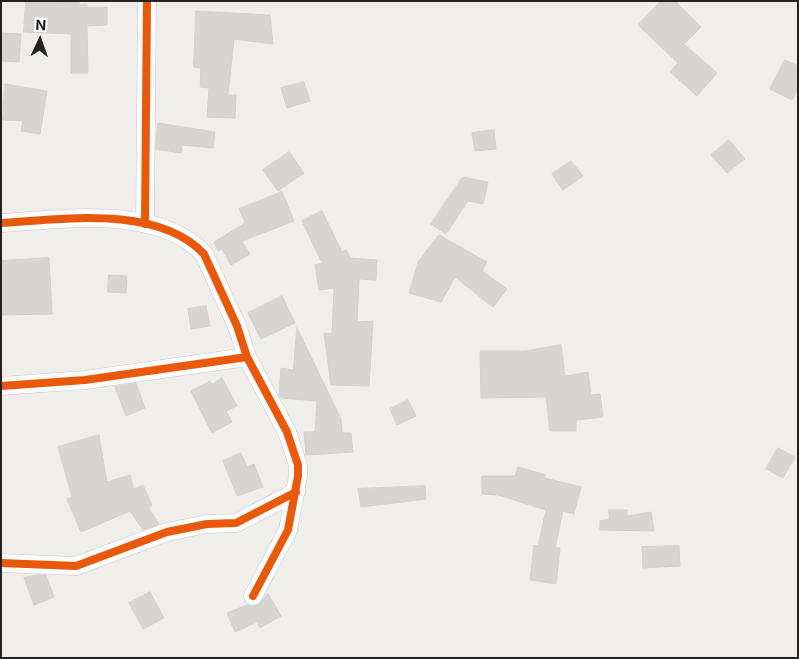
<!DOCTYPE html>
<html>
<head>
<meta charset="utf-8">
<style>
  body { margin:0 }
  #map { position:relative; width:799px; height:659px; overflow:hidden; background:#f0eeeb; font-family:Inter,sans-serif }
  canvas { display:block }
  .frame { position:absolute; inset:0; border:2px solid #222; pointer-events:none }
  .north { position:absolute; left:15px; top:15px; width:50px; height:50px; -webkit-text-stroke:4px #fff; paint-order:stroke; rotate:3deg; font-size:14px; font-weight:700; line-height:20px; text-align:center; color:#222 }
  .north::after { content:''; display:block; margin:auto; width:18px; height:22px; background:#222; clip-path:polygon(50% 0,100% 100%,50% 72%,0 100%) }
</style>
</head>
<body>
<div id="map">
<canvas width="799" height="659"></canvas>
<div class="frame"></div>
<div class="north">N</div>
</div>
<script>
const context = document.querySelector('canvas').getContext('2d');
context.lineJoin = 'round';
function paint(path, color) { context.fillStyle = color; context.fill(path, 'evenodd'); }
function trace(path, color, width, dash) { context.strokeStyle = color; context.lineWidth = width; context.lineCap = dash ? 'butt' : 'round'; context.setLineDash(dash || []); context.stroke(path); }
const building = new Path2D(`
  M 26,1 L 79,2 L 79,5 L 87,4 L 87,7 L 107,7 L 107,25 L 87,26 L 88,73 L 71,73 L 71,34 L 24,32 Z
  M 661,1 L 675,1 L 701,27 L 684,44 L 717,73 L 697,96 L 670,72 L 678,63 L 638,25 Z
  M 196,11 L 270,15 L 273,44 L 234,39 L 228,95 L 236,95 L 235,118 L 207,117 L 209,88 L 200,87 L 201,68 L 194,67 Z
  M 1,33 L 21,34 L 19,62 L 1,61 Z
  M 785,60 L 798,66 L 798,89 L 792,100 L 770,89 Z
  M 304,82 L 310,101 L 287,108 L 281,88 Z
  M 5,84 L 47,91 L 40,134 L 21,131 L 23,121 L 3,120 Z
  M 158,123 L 215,132 L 213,148 L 182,145 L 181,153 L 156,149 Z
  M 494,130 L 496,149 L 475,151 L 472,133 Z
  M 729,140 L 745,159 L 727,173 L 711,155 Z
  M 289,152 L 304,173 L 278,191 L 263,170 Z
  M 571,161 L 583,176 L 563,190 L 552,174 Z
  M 463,177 L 488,182 L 483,204 L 468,201 L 446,234 L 431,224 Z
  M 282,192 L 294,221 L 242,241 L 250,254 L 231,265 L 222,249 L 218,251 L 214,242 L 245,223 L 239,209 Z
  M 322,211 L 342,252 L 346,250 L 350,258 L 377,260 L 376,280 L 359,279 L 357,322 L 373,321 L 369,386 L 331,385 L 324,333 L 332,334 L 334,288 L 319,290 L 315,265 L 322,263 L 302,221 Z
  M 439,235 L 487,262 L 482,271 L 507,289 L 493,307 L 455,277 L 441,302 L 409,293 L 418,262 Z
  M 49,258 L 52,314 L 1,315 L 1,261 Z
  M 109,275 L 127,276 L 126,293 L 108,292 Z
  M 282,296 L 295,323 L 261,339 L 248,313 Z
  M 206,306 L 210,326 L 191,329 L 188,309 Z
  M 297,328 L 341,419 L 342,433 L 351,433 L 353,452 L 306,455 L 304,432 L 315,432 L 317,401 L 281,398 L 279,394 L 281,368 L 293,370 Z
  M 561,345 L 565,376 L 588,372 L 591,395 L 600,394 L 603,417 L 576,420 L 576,431 L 550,431 L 546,397 L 481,398 L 480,351 L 525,351 Z
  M 222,378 L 237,406 L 226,411 L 232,422 L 212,433 L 191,391 L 210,381 L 212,384 Z
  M 136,383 L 145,408 L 126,416 L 115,387 Z
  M 408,400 L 416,416 L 397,425 L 390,409 Z
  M 99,435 L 107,482 L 130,475 L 134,489 L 143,485 L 152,505 L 148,507 L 159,524 L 143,530 L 130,511 L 81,532 L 67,499 L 72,497 L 58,447 Z
  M 778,448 L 795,457 L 783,478 L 766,469 Z
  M 241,453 L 247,467 L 254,464 L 263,487 L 237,496 L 223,461 Z
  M 518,467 L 546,475 L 545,478 L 581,487 L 574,514 L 563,511 L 555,548 L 560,548 L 556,584 L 530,580 L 534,545 L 538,546 L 546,510 L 498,495 L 482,494 L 482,476 L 515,476 Z
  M 425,486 L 426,499 L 361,507 L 358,489 Z
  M 609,510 L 627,510 L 627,516 L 651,512 L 654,531 L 600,530 L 600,521 L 609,519 Z
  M 679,546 L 680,566 L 643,568 L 642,547 Z
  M 37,575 L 46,575 L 54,597 L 34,605 L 24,578 Z
  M 150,592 L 164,618 L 143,629 L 129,603 Z
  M 268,594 L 281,616 L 260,628 L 257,622 L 235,632 L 227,613 L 247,605 L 258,605 Z`);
paint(building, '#d7d4d2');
trace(building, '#d3d0cc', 1);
const minor = new Path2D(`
  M 1,223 C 62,219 158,205 204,254 L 237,326 L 247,357 L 287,432 L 298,465 L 298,476 L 288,530 L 253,596
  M 145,224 L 147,1
  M 1,386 L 85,380 L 247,357
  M 1,563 L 76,566 L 167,532 L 207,524 L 236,523 L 296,492`);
trace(minor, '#c9c8c7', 19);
trace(minor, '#fdfcfc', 18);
trace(new Path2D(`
  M 1,223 C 62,219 158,205 204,254 L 237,326 L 247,357 L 287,432 L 298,465 L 298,476 L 288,530 L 253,596
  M 145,224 L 147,1
  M 1,386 L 85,380 L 247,357
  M 1,563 L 76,566 L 167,532 L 207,524 L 236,523 L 296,492`), '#e8590c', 8);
</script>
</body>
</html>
